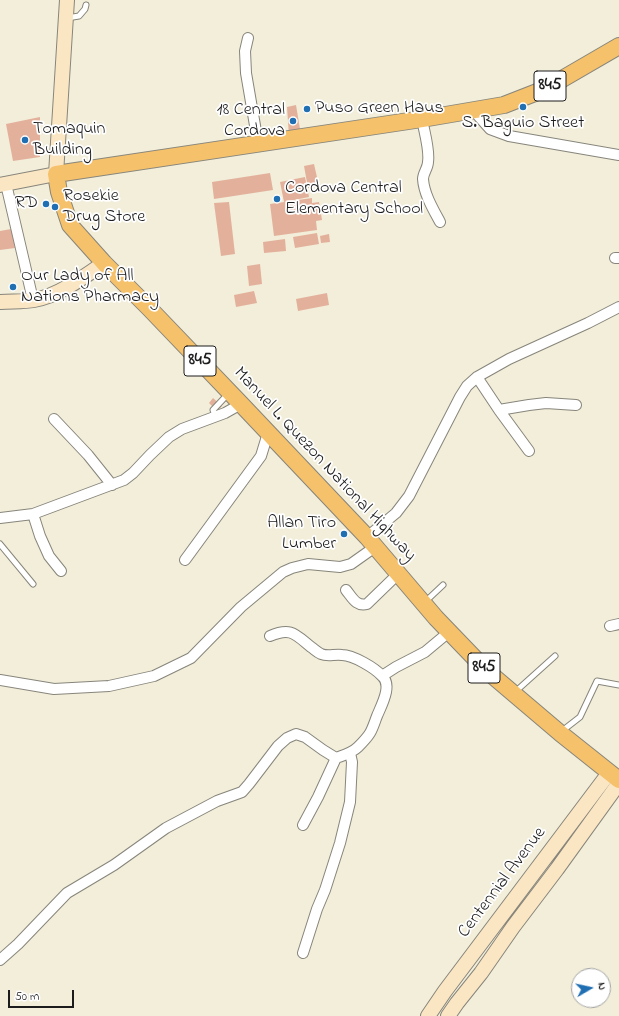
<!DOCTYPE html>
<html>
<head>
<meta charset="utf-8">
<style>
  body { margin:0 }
  #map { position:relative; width:619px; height:1016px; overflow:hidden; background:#f2eeda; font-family:"Indie Flower",sans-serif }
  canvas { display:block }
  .north { position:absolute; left:571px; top:968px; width:40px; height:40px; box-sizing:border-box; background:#fff; border:1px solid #a4a4a4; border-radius:50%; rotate:81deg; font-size:11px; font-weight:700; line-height:16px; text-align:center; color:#1c1c1c }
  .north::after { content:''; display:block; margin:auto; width:14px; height:18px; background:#1f6fb2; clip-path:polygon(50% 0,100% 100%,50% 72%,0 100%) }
  .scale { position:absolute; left:8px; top:990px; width:66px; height:18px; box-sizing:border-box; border:2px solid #1c1c1c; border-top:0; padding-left:5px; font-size:12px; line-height:14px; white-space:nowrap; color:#1c1c1c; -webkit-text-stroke:3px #fff; paint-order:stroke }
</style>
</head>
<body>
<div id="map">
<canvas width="619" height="1016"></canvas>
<div class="north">N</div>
<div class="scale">50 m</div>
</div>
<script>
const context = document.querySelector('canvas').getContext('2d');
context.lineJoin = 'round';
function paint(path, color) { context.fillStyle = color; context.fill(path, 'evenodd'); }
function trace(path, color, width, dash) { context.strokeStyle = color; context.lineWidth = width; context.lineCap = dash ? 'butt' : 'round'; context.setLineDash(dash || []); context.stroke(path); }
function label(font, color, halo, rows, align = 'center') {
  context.font = font + ' "Indie Flower",sans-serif'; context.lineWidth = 3.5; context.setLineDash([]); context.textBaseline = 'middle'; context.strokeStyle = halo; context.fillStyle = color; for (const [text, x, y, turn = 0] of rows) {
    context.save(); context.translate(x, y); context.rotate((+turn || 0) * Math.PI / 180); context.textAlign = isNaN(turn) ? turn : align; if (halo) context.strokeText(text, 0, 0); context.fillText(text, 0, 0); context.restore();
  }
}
paint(new Path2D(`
  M 296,105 L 301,135 L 289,136 L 287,107 Z
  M 40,117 L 40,157 L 13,161 L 6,124 Z
  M 314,164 L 319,186 L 308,188 L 304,166 Z
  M 270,173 L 273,190 L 214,199 L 212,182 Z
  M 305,177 L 309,197 L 284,202 L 280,182 Z
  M 312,198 L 312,203 L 319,202 L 322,220 L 316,221 L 317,230 L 274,236 L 270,204 Z
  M 229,202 L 235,254 L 221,256 L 214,203 Z
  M 11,229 L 15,248 L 0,250 L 0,231 Z
  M 317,233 L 319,244 L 295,248 L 293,237 Z
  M 329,234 L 330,242 L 321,243 L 320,236 Z
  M 285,239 L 286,251 L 264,253 L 263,242 Z
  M 260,264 L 262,284 L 249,286 L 247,266 Z
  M 254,291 L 257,303 L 236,307 L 234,295 Z
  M 327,293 L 329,305 L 298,311 L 296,299 Z
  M 213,398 L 222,406 L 217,411 L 209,403 Z`), '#e3b19b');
const lane = new Path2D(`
  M 67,18 L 79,16 L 85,9 L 86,5
  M 215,416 L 213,410 L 228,394
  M 0,544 L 33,584
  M 426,601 L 443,585
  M 515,692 L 555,656
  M 562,731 L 580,717 L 597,681 L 619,685`);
const street = new Path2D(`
  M 248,38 L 245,51 L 246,73 L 258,143
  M 473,110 L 490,129 L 509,136 L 619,155
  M 422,119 C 424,131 430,150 428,162 C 428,168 423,173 423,179 C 424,194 433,209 440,222
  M 6,184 L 33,300
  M 615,258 L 619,258
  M 477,377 L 499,410 L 529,451
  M 499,410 L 529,405 L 546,403 L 576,405
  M 54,419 L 88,455 L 112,485
  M 33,514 L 40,536 L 49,556 L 61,571
  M 0,518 L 33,514 L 124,480 L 133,473 L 150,455 L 169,437 L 182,429 L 225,413 L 241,404
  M 367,537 L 396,513 L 409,496 L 460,397 L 467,386 L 477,377 L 509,359 L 588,323 L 619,307
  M 185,560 L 261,456 L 268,433
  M 346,590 C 352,597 356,607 367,604 L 398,574
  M 610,626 L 619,624
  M 382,676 L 396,667 L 425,652 L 449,632
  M 0,680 L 54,689 L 109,686 L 154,676 L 191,658 L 241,607 L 283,572 L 292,568 L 308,564 L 340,567 L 351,564 L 375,547
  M 303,825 L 318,797 L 336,758
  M 303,953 L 317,909 L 325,890 L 340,843 L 350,802 L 352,762 L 350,753
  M 0,960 L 18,944 L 67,893 L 114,865 L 166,828 L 217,801 L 242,792 L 249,784 L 278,746 L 287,738 L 296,734 L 305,737 L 323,750 L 336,758 C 344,755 352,753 358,747 C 362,743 367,738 370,733 C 373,728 375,721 377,716 C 381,706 393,685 382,676 C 375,668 353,655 342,655 C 334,654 328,657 321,654 C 317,652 314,649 311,647 C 295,634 291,627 270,636`);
const secondary = new Path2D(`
  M 0,185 L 56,174 L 67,0
  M 0,302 C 11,301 23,302 34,300 C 58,296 84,277 104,263
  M 428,1016 L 445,991 L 609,773
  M 448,1016 L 457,1003 L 481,973 L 513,927 L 557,869 L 619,783`);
const primary = new Path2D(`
  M 619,46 L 545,89 L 504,105 L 422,119 L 56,174 L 59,192 L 70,225 L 104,263 L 149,308 L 241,404 L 367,537 L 436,618 L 487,671 L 560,733 L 619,780`);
trace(lane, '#87857b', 7);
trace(street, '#87857b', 12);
trace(secondary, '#87857b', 16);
trace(primary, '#87857b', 18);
trace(lane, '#fff', 5);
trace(street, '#fff', 10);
trace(secondary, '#fbe6c4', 14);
trace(primary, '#f5c16b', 16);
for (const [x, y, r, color] of [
  [523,107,4,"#1f6fb2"],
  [307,109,4,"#1f6fb2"],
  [293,121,4,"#1f6fb2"],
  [25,140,4,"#1f6fb2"],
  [277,199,4,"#1f6fb2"],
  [46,204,4,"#1f6fb2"],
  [55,207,4,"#1f6fb2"],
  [13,287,4,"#1f6fb2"],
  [344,534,4,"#1f6fb2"]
]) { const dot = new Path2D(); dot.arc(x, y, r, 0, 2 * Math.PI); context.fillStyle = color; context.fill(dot); trace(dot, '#fff', 1.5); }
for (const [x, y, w] of [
  [550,86,32],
  [200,361,32],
  [484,668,32]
]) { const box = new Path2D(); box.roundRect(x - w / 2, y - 15, w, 30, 3); context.fillStyle = '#fff'; context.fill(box); trace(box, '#1c1c1c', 1); }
label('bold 17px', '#1c1c1c', null, [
  ["845",550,86],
  ["845",200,361],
  ["845",484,668]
]);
label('18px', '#1c1c1c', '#fff', [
  ["Puso Green Haus",315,109],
  ["18 Central",285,111,"right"],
  ["Cordova",285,132,"right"],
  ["S. Baguio Street",523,124,"center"],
  ["Tomaquin",33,130],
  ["Building",33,151],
  ["Cordova Central",285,189],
  ["Elementary School",285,210],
  ["Rosekie",63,197],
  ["Drug Store",63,218],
  ["RD",38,204,"right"],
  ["Our Lady of All",21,277],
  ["Nations Pharmacy",21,298],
  ["Allan Tiro",336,524,"right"],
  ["Lumber",336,545,"right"]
], 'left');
label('18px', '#1c1c1c', '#fff', [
  ["Manuel L. Quezon National Highway",324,465,47],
  ["Centennial Avenue",503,883,-53]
]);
</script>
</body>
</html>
